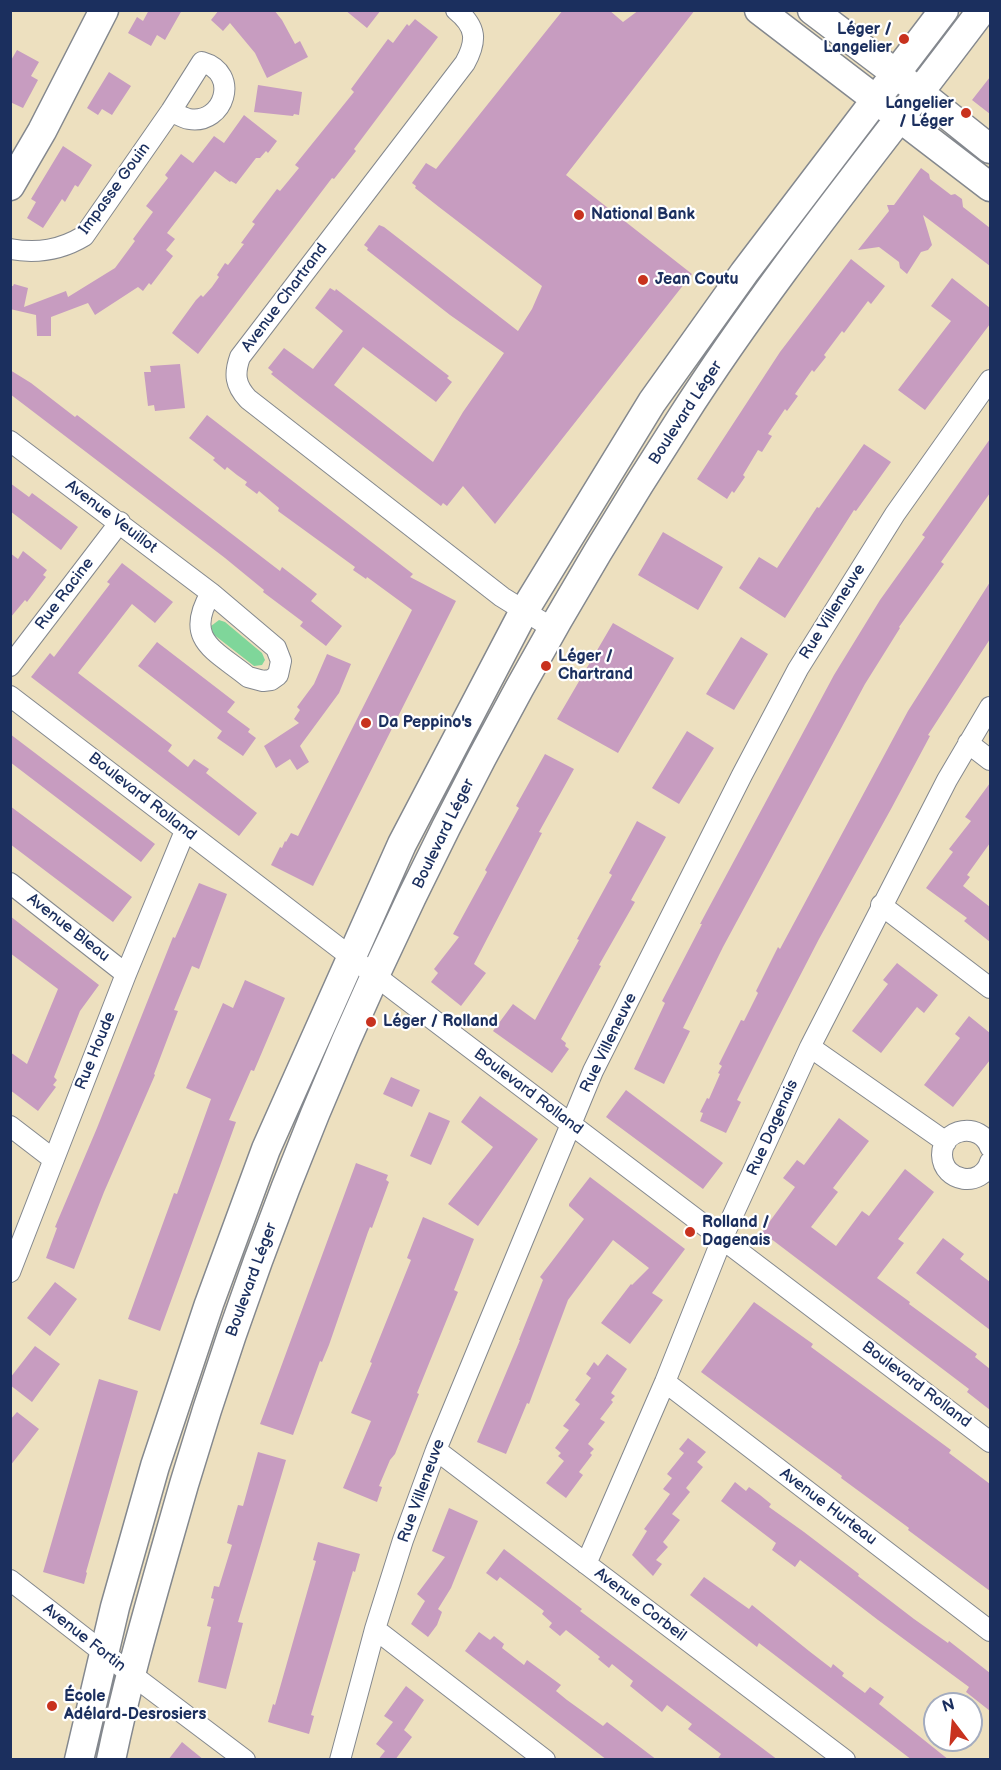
<!DOCTYPE html>
<html>
<head>
<meta charset="utf-8">
<style>
  body { margin:0 }
  #map { position:relative; width:1001px; height:1770px; overflow:hidden; background:#ede0bf; font-family:"Balsamiq Sans",sans-serif }
  canvas { display:block }
  .frame { position:absolute; inset:0; border:12px solid #1b2f5e; pointer-events:none }
  .north { position:absolute; left:923px; top:1692px; width:60px; height:60px; box-sizing:border-box; background:#fff; border:2px solid #a4acbf; border-radius:50%; rotate:344deg; font-size:16px; font-weight:700; line-height:24px; text-align:center; color:#1b2f5e }
  .north::after { content:''; display:block; margin:auto; width:21px; height:27px; background:#c8321e; clip-path:polygon(50% 0,100% 100%,50% 72%,0 100%) }
</style>
</head>
<body>
<div id="map">
<canvas width="1001" height="1770"></canvas>
<div class="frame"></div>
<div class="north">N</div>
</div>
<script>
const context = document.querySelector('canvas').getContext('2d');
context.lineJoin = 'round';
function paint(path, color) { context.fillStyle = color; context.fill(path, 'evenodd'); }
function trace(path, color, width, dash) { context.strokeStyle = color; context.lineWidth = width; context.lineCap = dash ? 'butt' : 'round'; context.setLineDash(dash || []); context.stroke(path); }
function label(font, color, halo, rows, align = 'center') {
  context.font = font + ' "Balsamiq Sans",sans-serif'; context.lineWidth = 4.5; context.setLineDash([]); context.textBaseline = 'middle'; context.strokeStyle = halo; context.fillStyle = color; for (const [text, x, y, turn = 0] of rows) {
    context.save(); context.translate(x, y); context.rotate((+turn || 0) * Math.PI / 180); context.textAlign = isNaN(turn) ? turn : align; if (halo) context.strokeText(text, 0, 0); context.fillText(text, 0, 0); context.restore();
  }
}
paint(new Path2D(`
  M 219,620 L 225,622 L 262,653 L 265,660 L 262,665 L 254,666 L 213,634 L 211,626 Z`), '#7fd69a');
paint(new Path2D(`
  M 149,10 L 182,10 L 165,40 L 157,35 L 151,46 L 128,33 L 137,17 L 143,21 Z
  M 219,10 L 274,10 L 282,20 L 295,44 L 300,41 L 308,57 L 267,78 L 255,53 L 230,23 L 223,31 L 211,20 Z
  M 345,10 L 381,10 L 367,28 Z
  M 563,10 L 609,10 L 623,22 L 639,10 L 695,10 L 566,175 L 692,274 L 495,524 L 463,486 L 447,506 L 443,503 L 441,506 L 300,397 L 271,374 L 273,372 L 268,368 L 284,348 L 313,369 L 343,331 L 315,308 L 330,288 L 335,291 L 336,289 L 449,376 L 447,378 L 452,382 L 436,402 L 363,347 L 334,385 L 433,462 L 463,412 L 504,353 L 450,315 L 367,250 L 368,248 L 364,245 L 379,225 L 384,227 L 518,331 L 532,309 L 542,286 L 439,207 L 415,188 L 416,186 L 412,183 L 426,163 L 436,169 Z
  M 415,19 L 438,37 L 354,149 L 356,151 L 334,179 L 332,178 L 198,354 L 172,333 L 196,300 L 201,295 L 203,297 L 212,287 L 219,277 L 217,275 L 225,263 L 228,265 L 244,244 L 241,243 L 255,224 L 252,222 L 277,189 L 280,191 L 299,168 L 295,165 L 354,92 L 351,89 L 388,39 L 393,43 L 407,24 L 409,26 Z
  M 17,50 L 39,62 L 31,76 L 38,80 L 23,108 L 10,102 L 10,62 Z
  M 109,72 L 131,86 L 112,115 L 102,109 L 98,115 L 87,108 Z
  M 990,77 L 990,114 L 972,100 Z
  M 258,85 L 302,92 L 299,115 L 294,114 L 293,116 L 254,112 Z
  M 244,115 L 277,141 L 268,153 L 266,151 L 260,158 L 256,158 L 236,184 L 231,181 L 230,182 L 215,171 L 167,233 L 175,239 L 166,250 L 173,256 L 151,285 L 149,283 L 143,291 L 138,287 L 95,315 L 88,303 L 51,317 L 51,336 L 37,336 L 36,315 L 10,309 L 10,286 L 13,286 L 14,284 L 28,288 L 24,307 L 66,291 L 68,297 L 115,268 L 135,241 L 133,239 L 153,212 L 146,206 L 168,178 L 165,175 L 181,154 L 193,163 L 214,136 L 224,143 Z
  M 63,146 L 92,165 L 78,187 L 75,185 L 65,202 L 62,199 L 43,228 L 27,218 L 36,202 L 31,199 Z
  M 921,168 L 929,174 L 930,179 L 951,195 L 955,194 L 962,199 L 963,207 L 990,228 L 990,266 L 923,215 L 932,245 L 928,250 L 921,252 L 907,274 L 900,268 L 899,262 L 879,247 L 858,250 L 889,211 L 887,205 L 894,205 Z
  M 851,259 L 885,286 L 871,304 L 868,301 L 844,333 L 842,331 L 824,355 L 826,357 L 814,372 L 812,370 L 795,394 L 798,396 L 787,411 L 785,409 L 768,434 L 772,436 L 762,452 L 758,450 L 743,475 L 745,477 L 734,493 L 732,491 L 727,499 L 697,479 L 780,352 Z
  M 952,278 L 990,308 L 990,324 L 925,410 L 898,390 L 951,321 L 931,306 Z
  M 180,364 L 185,408 L 155,411 L 154,405 L 148,406 L 144,372 L 151,372 L 150,366 Z
  M 10,370 L 31,383 L 75,417 L 77,415 L 280,571 L 282,567 L 317,594 L 311,601 L 342,626 L 326,646 L 300,626 L 303,622 L 263,592 L 264,590 L 225,558 L 10,394 Z
  M 207,415 L 413,574 L 410,577 L 456,601 L 313,886 L 271,865 L 280,847 L 282,848 L 285,841 L 286,842 L 291,833 L 298,836 L 412,610 L 367,577 L 366,579 L 353,570 L 355,567 L 278,511 L 279,508 L 259,491 L 257,494 L 245,485 L 247,482 L 237,475 L 227,467 L 225,470 L 213,460 L 215,458 L 189,438 Z
  M 990,439 L 990,493 L 941,562 L 944,564 L 899,627 L 900,628 L 865,684 L 723,947 L 683,1028 L 690,1031 L 664,1084 L 634,1069 L 665,1003 L 662,1001 L 702,924 L 700,924 L 834,675 L 880,600 L 925,537 L 922,535 Z
  M 864,444 L 891,462 L 856,511 L 854,510 L 785,618 L 739,588 L 759,557 L 777,568 L 817,507 L 819,508 Z
  M 10,483 L 29,497 L 32,493 L 78,527 L 61,550 L 10,511 Z
  M 663,532 L 723,567 L 698,610 L 638,575 Z
  M 23,551 L 47,570 L 43,575 L 46,577 L 27,602 L 25,600 L 10,618 L 10,553 L 18,559 Z
  M 122,563 L 173,602 L 155,623 L 132,604 L 78,673 L 172,745 L 168,751 L 188,767 L 194,759 L 209,769 L 206,773 L 257,813 L 239,836 L 31,677 L 50,653 L 54,657 L 110,584 L 107,582 Z
  M 990,582 L 990,639 L 928,735 L 930,736 L 891,809 L 819,939 L 774,1026 L 737,1100 L 741,1102 L 726,1133 L 700,1121 L 703,1113 L 700,1112 L 707,1098 L 709,1099 L 720,1074 L 718,1073 L 722,1066 L 719,1064 L 741,1020 L 744,1021 L 758,993 L 756,991 L 778,947 L 780,949 L 908,711 Z
  M 613,623 L 674,658 L 618,753 L 557,719 Z
  M 741,637 L 768,654 L 734,710 L 706,694 Z
  M 157,642 L 235,702 L 227,712 L 250,729 L 248,732 L 256,738 L 243,756 L 217,738 L 222,731 L 138,666 Z
  M 327,654 L 351,664 L 339,693 L 300,746 L 309,762 L 297,770 L 290,759 L 276,768 L 264,746 L 299,723 L 294,719 L 300,710 L 297,707 L 314,684 Z
  M 687,731 L 714,748 L 679,804 L 652,788 Z
  M 10,734 L 155,844 L 141,862 L 10,762 Z
  M 545,754 L 574,769 L 539,832 L 542,833 L 474,964 L 486,973 L 461,1006 L 431,982 L 438,973 L 434,969 L 459,937 L 453,934 L 487,872 L 485,870 L 519,808 L 516,806 Z
  M 990,783 L 990,843 L 967,875 L 970,877 L 963,886 L 990,907 L 990,942 L 964,921 L 967,918 L 926,888 L 953,852 L 949,849 L 971,821 L 965,817 Z
  M 10,806 L 132,897 L 113,922 L 10,844 Z
  M 637,821 L 666,837 L 631,900 L 635,902 L 599,965 L 601,966 L 561,1039 L 566,1043 L 565,1046 L 569,1049 L 552,1073 L 493,1031 L 513,1004 L 535,1020 L 579,940 L 577,939 L 612,875 L 609,873 Z
  M 199,883 L 227,894 L 199,969 L 192,966 L 174,1010 L 178,1011 L 154,1074 L 155,1075 L 104,1192 L 74,1269 L 46,1258 L 57,1228 L 55,1227 L 97,1128 L 173,937 L 175,938 Z
  M 10,916 L 99,985 L 80,1011 L 54,1077 L 57,1080 L 53,1085 L 56,1087 L 38,1111 L 10,1090 L 10,1052 L 27,1064 L 58,989 L 10,953 Z
  M 897,963 L 938,995 L 924,1013 L 917,1007 L 881,1053 L 852,1031 L 888,984 L 883,980 Z
  M 245,980 L 285,998 L 254,1071 L 251,1070 L 229,1120 L 236,1122 L 160,1331 L 128,1319 L 174,1193 L 177,1194 L 211,1099 L 186,1088 L 223,1003 L 233,1008 Z
  M 969,1016 L 990,1033 L 990,1060 L 953,1107 L 924,1085 L 960,1038 L 955,1034 Z
  M 391,1077 L 420,1090 L 412,1107 L 383,1094 Z
  M 626,1090 L 723,1163 L 703,1189 L 606,1117 Z
  M 480,1096 L 538,1139 L 478,1226 L 448,1204 L 493,1147 L 461,1122 Z
  M 429,1112 L 450,1121 L 431,1165 L 410,1156 Z
  M 839,1118 L 869,1141 L 833,1188 L 838,1192 L 811,1227 L 836,1246 L 862,1211 L 869,1216 L 905,1169 L 934,1192 L 898,1239 L 904,1243 L 877,1278 L 910,1302 L 909,1304 L 977,1354 L 975,1357 L 990,1369 L 990,1410 L 967,1392 L 969,1389 L 762,1232 L 795,1187 L 783,1178 L 797,1160 L 804,1165 Z
  M 356,1163 L 388,1175 L 386,1180 L 389,1182 L 372,1228 L 370,1227 L 368,1232 L 329,1345 L 322,1362 L 320,1361 L 293,1435 L 260,1424 Z
  M 590,1177 L 685,1249 L 652,1293 L 663,1300 L 630,1344 L 601,1323 L 631,1284 L 632,1285 L 649,1268 L 613,1240 L 568,1300 L 529,1404 L 527,1403 L 506,1454 L 477,1442 L 520,1340 L 519,1340 L 543,1280 L 540,1277 L 584,1219 L 569,1206 L 569,1204 Z
  M 423,1217 L 474,1239 L 454,1290 L 458,1292 L 417,1393 L 419,1394 L 395,1454 L 390,1460 L 379,1486 L 382,1487 L 377,1502 L 343,1488 L 371,1421 L 351,1413 L 372,1363 L 370,1362 L 411,1260 L 407,1258 Z
  M 943,1238 L 964,1254 L 960,1259 L 990,1282 L 990,1330 L 916,1273 Z
  M 55,1282 L 77,1299 L 50,1336 L 27,1318 Z
  M 754,1302 L 813,1344 L 811,1347 L 951,1450 L 949,1453 L 990,1484 L 990,1591 L 908,1530 L 909,1528 L 841,1478 L 842,1476 L 701,1372 Z
  M 35,1346 L 60,1364 L 32,1402 L 10,1385 L 10,1378 Z
  M 607,1354 L 627,1369 L 611,1393 L 615,1396 L 611,1400 L 613,1402 L 600,1419 L 605,1422 L 588,1444 L 594,1449 L 590,1453 L 592,1455 L 579,1472 L 583,1475 L 566,1498 L 546,1483 L 564,1461 L 558,1456 L 561,1453 L 555,1448 L 569,1430 L 563,1426 L 580,1404 L 575,1400 L 591,1378 L 586,1374 L 594,1362 L 598,1366 Z
  M 99,1379 L 138,1391 L 86,1572 L 87,1573 L 84,1584 L 43,1572 Z
  M 17,1412 L 39,1429 L 10,1466 L 10,1420 Z
  M 688,1438 L 706,1452 L 697,1462 L 703,1467 L 686,1488 L 690,1492 L 672,1514 L 680,1520 L 663,1542 L 668,1547 L 656,1560 L 662,1564 L 653,1576 L 632,1555 L 647,1531 L 644,1529 L 670,1494 L 663,1489 L 672,1478 L 667,1474 L 684,1453 L 679,1449 Z
  M 258,1452 L 286,1460 L 238,1622 L 243,1623 L 226,1689 L 198,1682 L 211,1627 L 207,1626 L 214,1599 L 211,1598 L 214,1586 L 219,1587 L 232,1545 L 227,1543 L 238,1505 L 243,1506 Z
  M 735,1482 L 746,1491 L 749,1487 L 760,1495 L 771,1504 L 769,1507 L 804,1532 L 859,1574 L 858,1576 L 914,1619 L 948,1643 L 949,1641 L 990,1673 L 990,1711 L 966,1692 L 969,1687 L 878,1620 L 800,1560 L 795,1567 L 772,1550 L 776,1543 L 721,1501 Z
  M 449,1508 L 478,1521 L 451,1588 L 438,1609 L 442,1612 L 437,1625 L 428,1637 L 411,1624 L 425,1601 L 417,1594 L 445,1557 L 432,1551 Z
  M 318,1542 L 360,1554 L 355,1572 L 353,1571 L 311,1715 L 314,1716 L 309,1734 L 268,1722 L 273,1704 L 275,1705 L 316,1561 L 313,1560 Z
  M 504,1549 L 582,1609 L 580,1611 L 778,1760 L 717,1760 L 721,1754 L 688,1729 L 692,1724 L 667,1705 L 662,1712 L 630,1686 L 633,1681 L 612,1664 L 609,1668 L 598,1659 L 600,1657 L 566,1630 L 560,1636 L 549,1627 L 552,1623 L 542,1614 L 544,1611 L 500,1577 L 497,1581 L 486,1573 Z
  M 704,1577 L 749,1609 L 752,1605 L 809,1651 L 831,1668 L 833,1664 L 844,1673 L 842,1676 L 865,1693 L 870,1687 L 884,1697 L 879,1704 L 949,1760 L 912,1760 L 759,1643 L 757,1647 L 690,1595 Z
  M 479,1632 L 490,1640 L 494,1636 L 504,1644 L 502,1648 L 524,1665 L 527,1660 L 561,1685 L 556,1691 L 567,1700 L 603,1726 L 607,1722 L 657,1760 L 607,1760 L 465,1651 Z
  M 406,1686 L 424,1700 L 404,1730 L 412,1737 L 395,1760 L 378,1760 L 385,1751 L 376,1744 L 393,1722 L 384,1716 Z
  M 182,1742 L 204,1760 L 168,1760 Z`), '#c79cc0');
const street = new Path2D(`
  M 456,10 C 477,27 477,41 465,63 L 240,357 C 234,374 235,385 248,399 L 502,597 L 552,628
  M 10,249 C 38,254 61,250 84,236 L 171,111 L 202,62 C 241,73 224,125 189,119 C 183,118 177,114 171,111
  M 10,441 L 211,593 L 276,648 L 281,661 L 278,675 L 271,680 L 263,681 L 248,677 C 215,650 183,640 211,593
  M 10,666 L 120,522
  M 10,696 L 398,993 L 990,1442
  M 968,743 L 990,760
  M 10,883 L 126,974
  M 881,905 L 990,988
  M 810,1047 L 946,1142
  M 10,1126 L 53,1159
  M 990,1147 C 981,1122 942,1127 942,1155 C 943,1183 982,1188 990,1162
  M 10,1272 L 126,974 L 185,831
  M 665,1382 L 990,1631
  M 436,1450 L 845,1760
  M 586,1564 L 665,1382 L 722,1239 L 810,1047 L 947,780 L 990,707
  M 10,1580 L 131,1674 L 245,1760
  M 375,1629 L 545,1760
  M 340,1760 L 375,1629 L 403,1540 L 436,1450 L 593,1071 L 742,775 L 798,669 L 895,514 L 990,380`);
const secondary = new Path2D(`
  M 759,10 L 990,187
  M 812,10 L 895,73 L 990,149
  M 10,186 L 42,131 L 104,10
  M 79,1760 L 115,1607 L 155,1466 L 209,1304 L 266,1149 L 402,844 L 524,611 L 652,402 L 744,273 L 944,10
  M 111,1760 C 125,1692 144,1625 163,1558 C 274,1154 454,768 682,417 C 773,275 881,145 982,10`);
trace(street, '#84888e', 22);
trace(secondary, '#84888e', 31);
trace(street, '#fff', 20);
trace(secondary, '#fff', 28);
for (const [x, y, r, color] of [
  [904,39,6,"#c8321e"],
  [966,113,6,"#c8321e"],
  [579,215,6,"#c8321e"],
  [643,280,6,"#c8321e"],
  [546,666,6,"#c8321e"],
  [366,723,6,"#c8321e"],
  [371,1022,6,"#c8321e"],
  [690,1232,6,"#c8321e"],
  [52,1706,6,"#c8321e"]
]) { const dot = new Path2D(); dot.arc(x, y, r, 0, 2 * Math.PI); context.fillStyle = color; context.fill(dot); trace(dot, '#fff', 2); }
label('bold 16px', '#1b2f5e', '#fff', [
  ["Léger /",892,30,"right"],
  ["Langelier",892,48,"right"],
  ["Langelier",954,104,"right"],
  ["/ Léger",954,122,"right"],
  ["National Bank",591,215],
  ["Jean Coutu",655,280],
  ["Léger /",558,657],
  ["Chartrand",558,675],
  ["Da Peppino's",378,723],
  ["Léger / Rolland",383,1022],
  ["Rolland /",702,1223],
  ["Dagenais",702,1241],
  ["École",64,1697],
  ["Adélard-Desrosiers",64,1715]
], 'left');
label('16px', '#1b2f5e', '#fff', [
  ["Impasse Gouin",115,189,-54],
  ["Avenue Chartrand",285,298,-53],
  ["Boulevard Léger",686,413,-57],
  ["Avenue Veuillot",111,517,37],
  ["Rue Racine",65,594,-53],
  ["Rue Villeneuve",833,612,-58],
  ["Boulevard Rolland",142,797,38],
  ["Boulevard Léger",444,834,-64],
  ["Avenue Bleau",68,928,38],
  ["Rue Villeneuve",609,1043,-64],
  ["Rue Houde",96,1051,-68],
  ["Boulevard Rolland",528,1092,37],
  ["Rue Dagenais",773,1128,-66],
  ["Boulevard Léger",252,1280,-70],
  ["Boulevard Rolland",916,1385,37],
  ["Rue Villeneuve",422,1491,-70],
  ["Avenue Hurteau",828,1507,37],
  ["Avenue Corbeil",640,1605,37],
  ["Avenue Fortin",84,1638,38]
]);
</script>
</body>
</html>
